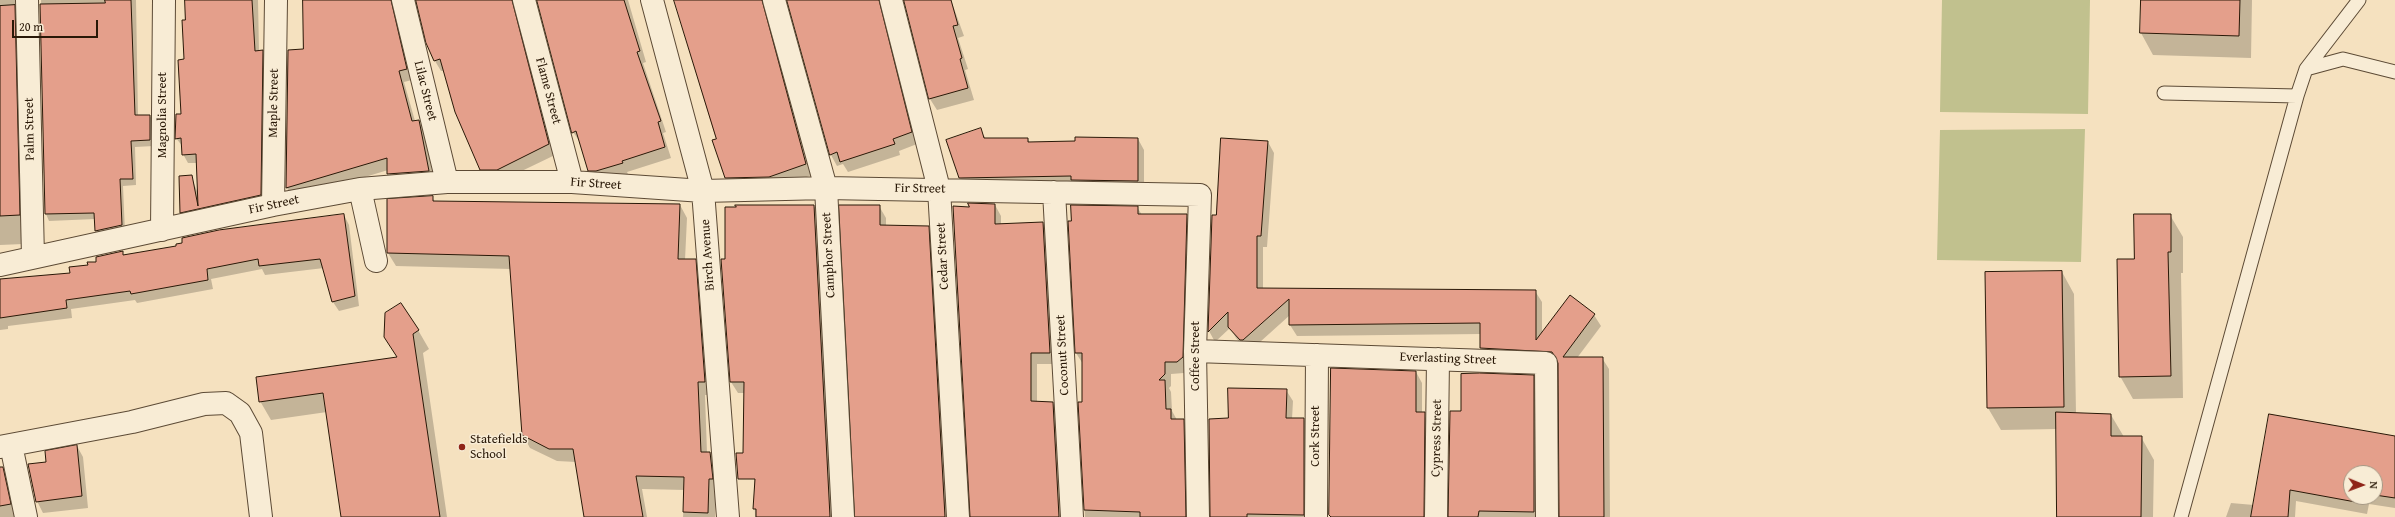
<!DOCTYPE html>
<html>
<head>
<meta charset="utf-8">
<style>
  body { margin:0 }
  #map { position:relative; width:2395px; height:517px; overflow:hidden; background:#f5e1bf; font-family:"Gentium Book Plus",serif }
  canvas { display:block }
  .north { position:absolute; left:2343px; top:465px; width:40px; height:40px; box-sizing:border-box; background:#f8ecd5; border:1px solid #a59783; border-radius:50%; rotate:91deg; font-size:11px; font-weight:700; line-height:16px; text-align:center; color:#291807 }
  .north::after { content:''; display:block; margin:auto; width:14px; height:18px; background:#8f2418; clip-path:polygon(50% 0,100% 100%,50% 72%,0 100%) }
  .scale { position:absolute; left:12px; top:20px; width:86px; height:18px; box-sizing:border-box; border:2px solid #291807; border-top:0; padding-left:5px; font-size:12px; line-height:14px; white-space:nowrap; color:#291807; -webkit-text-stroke:3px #f8ecd5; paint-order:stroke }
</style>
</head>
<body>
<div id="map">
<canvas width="2395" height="517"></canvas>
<div class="north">N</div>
<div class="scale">20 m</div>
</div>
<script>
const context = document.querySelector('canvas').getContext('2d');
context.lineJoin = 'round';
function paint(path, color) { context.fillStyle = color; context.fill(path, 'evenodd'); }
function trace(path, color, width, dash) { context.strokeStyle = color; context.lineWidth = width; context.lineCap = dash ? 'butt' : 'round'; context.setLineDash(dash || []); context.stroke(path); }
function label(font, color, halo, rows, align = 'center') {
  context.font = font + ' "Gentium Book Plus",serif'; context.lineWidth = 3; context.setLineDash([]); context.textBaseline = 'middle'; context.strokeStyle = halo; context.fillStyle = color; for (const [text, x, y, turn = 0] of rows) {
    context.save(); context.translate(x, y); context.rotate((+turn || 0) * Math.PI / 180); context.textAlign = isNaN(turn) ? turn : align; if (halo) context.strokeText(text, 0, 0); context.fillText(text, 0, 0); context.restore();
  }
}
paint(new Path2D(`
  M 1942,0 L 2090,0 L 2088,114 L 1940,112 Z
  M 2085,129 L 2081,262 L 1937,260 L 1940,130 Z`), '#c1c18e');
paint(new Path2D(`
  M 0,0 L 22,0 L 23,244 L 0,245 Z
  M 41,0 L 136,0 L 138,116 L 150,116 L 154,122 L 154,146 L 135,147 L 136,185 L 123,186 L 125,232 L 99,238 L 96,231 L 95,219 L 49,221 L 46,214 Z
  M 186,0 L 258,0 L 259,52 L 262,51 L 267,60 L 265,204 L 187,221 L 181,212 L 191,176 L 197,191 L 198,163 L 188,163 L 183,154 L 183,147 L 176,138 L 182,115 Z
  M 303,0 L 404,0 L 412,80 L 404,82 L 415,121 L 419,121 L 425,132 L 434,182 L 394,185 L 388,170 L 293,199 L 287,188 L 289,51 L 304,50 Z
  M 415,0 L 525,0 L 555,155 L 503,180 L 487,180 L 481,169 L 444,71 L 441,71 L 435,61 Z
  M 534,0 L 628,0 L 646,62 L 643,63 L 666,132 L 663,133 L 671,158 L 627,172 L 628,174 L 603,182 L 595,181 L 589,170 L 580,142 L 573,132 L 538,1 Z
  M 676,0 L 780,0 L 812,175 L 776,188 L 733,189 L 726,178 L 717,140 Z
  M 786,0 L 897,0 L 917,144 L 899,151 L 900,155 L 848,172 L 843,164 L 837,166 L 831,155 L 788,1 Z
  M 902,0 L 951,0 L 964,36 L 958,38 L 968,69 L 965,70 L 974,100 L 937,110 L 930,99 L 906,3 Z
  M 2142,0 L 2252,0 L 2251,58 L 2153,55 L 2141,33 Z
  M 980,129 L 986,139 L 1028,139 L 1030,143 L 1138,139 L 1144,150 L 1144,192 L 967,189 L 960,178 Z
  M 1268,142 L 1274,153 L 1267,247 L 1263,247 L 1263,289 L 1535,291 L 1542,302 L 1542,334 L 1594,315 L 1601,326 L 1577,358 L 1602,358 L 1609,369 L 1610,517 L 1560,517 L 1560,363 L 1487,359 L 1481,348 L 1481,334 L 1297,336 L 1290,325 L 1290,315 L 1250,351 L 1247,351 L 1236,338 L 1230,328 L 1215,342 L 1209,331 L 1213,216 L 1217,216 Z
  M 432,197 L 435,202 L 680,205 L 687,218 L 685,260 L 695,260 L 702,272 L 712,395 L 705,395 L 707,453 L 710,453 L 717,466 L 715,517 L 683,517 L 685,490 L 642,489 L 647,517 L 585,517 L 576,462 L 557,461 L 530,448 L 523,435 L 511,269 L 396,266 L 388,253 L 388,201 Z
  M 995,205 L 1001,216 L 1001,225 L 1043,223 L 1049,235 L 1056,364 L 1037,364 L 1037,402 L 1053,403 L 1059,414 L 1065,517 L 971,517 L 971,208 Z
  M 814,206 L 820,218 L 836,517 L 755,517 L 753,420 L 745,393 L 738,393 L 731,382 L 726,260 Z
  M 879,206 L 886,218 L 886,226 L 928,227 L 935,239 L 951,517 L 856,517 Z
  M 1137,207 L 1142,215 L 1186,215 L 1193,227 L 1189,369 L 1184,373 L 1171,374 L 1171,386 L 1169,388 L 1171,392 L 1172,411 L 1177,420 L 1183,420 L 1190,431 L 1191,517 L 1085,517 L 1079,403 L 1082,403 L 1083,364 L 1076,353 Z
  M 344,215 L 349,225 L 359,306 L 339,311 L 333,302 L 324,268 L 265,275 L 262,269 L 211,279 L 213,289 L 137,303 L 135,300 L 71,309 L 72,318 L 8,326 L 8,329 L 0,330 L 0,283 L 134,268 Z
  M 2170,215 L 2183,237 L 2183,273 L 2181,273 L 2183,398 L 2133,399 L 2120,376 L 2135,260 Z
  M 2062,272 L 2074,294 L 2076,414 L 2111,415 L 2124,437 L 2141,437 L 2154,460 L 2153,517 L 2058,517 L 2057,429 L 2001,430 L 1988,408 L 1986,273 Z
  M 418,330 L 429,349 L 423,353 L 447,517 L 342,517 L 327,412 L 271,420 L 260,401 L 398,358 L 385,337 Z
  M 1332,369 L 1416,372 L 1422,383 L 1422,413 L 1431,424 L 1430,517 L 1330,517 Z
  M 1533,376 L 1540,387 L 1540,517 L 1449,517 L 1462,412 Z
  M 1286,390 L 1293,401 L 1292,419 L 1304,419 L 1310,431 L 1311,517 L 1210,517 L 1229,419 Z
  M 2395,437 L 2395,508 L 2369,504 L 2367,514 L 2296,501 L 2295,517 L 2226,517 L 2231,503 L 2254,505 ZM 2351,473 L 2375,473 L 2375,497 L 2351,497 Z
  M 77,446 L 83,457 L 88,508 L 43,513 L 37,501 L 47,463 Z
  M 0,468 L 2,468 L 9,479 L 15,517 L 0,517 Z`), '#0003');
const building = new Path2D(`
  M 105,0 L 131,0 L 135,115 L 150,115 L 150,140 L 131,141 L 133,179 L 120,179 L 122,225 L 95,231 L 94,213 L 45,214 L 40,4 L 105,3 Z
  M 185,0 L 252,0 L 255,51 L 263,50 L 261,195 L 180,213 L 179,176 L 192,175 L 198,206 L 196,154 L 182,155 L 181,138 L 175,139 L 176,114 L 181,114 L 178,60 L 184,59 L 182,20 L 185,20 Z
  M 303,0 L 391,0 L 407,69 L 399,71 L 412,121 L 419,120 L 429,171 L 387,174 L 387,158 L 286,188 L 288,50 L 303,49 Z
  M 416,0 L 512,0 L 549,144 L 497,170 L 480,170 L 455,112 L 440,59 L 434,61 L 426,43 Z
  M 537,0 L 624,0 L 640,51 L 637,52 L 661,121 L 658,122 L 665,147 L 622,161 L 623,163 L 596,171 L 588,171 L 576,131 L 572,133 Z
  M 674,0 L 762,0 L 806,164 L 769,177 L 725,178 L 712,140 L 716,139 Z
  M 787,0 L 879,0 L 912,132 L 893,139 L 895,144 L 840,162 L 837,152 L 830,155 Z
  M 904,0 L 951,0 L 958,25 L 953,26 L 962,58 L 960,59 L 968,88 L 929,99 Z
  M 2141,0 L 2240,0 L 2239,36 L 2140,33 Z
  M 15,5 L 20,215 L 0,216 L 0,6 Z
  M 981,128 L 984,138 L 1028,138 L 1028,142 L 1075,141 L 1075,137 L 1138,138 L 1138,181 L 1071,180 L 1071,176 L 959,178 L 946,140 Z
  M 1221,138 L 1268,141 L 1261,236 L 1257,236 L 1257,288 L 1536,290 L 1536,340 L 1570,295 L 1595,314 L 1563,357 L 1603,357 L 1604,517 L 1559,517 L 1558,363 L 1552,352 L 1480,348 L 1480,323 L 1289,325 L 1289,299 L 1243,340 L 1240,340 L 1228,327 L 1228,312 L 1208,332 L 1212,215 L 1216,215 Z
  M 433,196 L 433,201 L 680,204 L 678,259 L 696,259 L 705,382 L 698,382 L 701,452 L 710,452 L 713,479 L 709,479 L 708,513 L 683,512 L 684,477 L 636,476 L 643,517 L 584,517 L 573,449 L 549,449 L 522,435 L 509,256 L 387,253 L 387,199 Z
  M 968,203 L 995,204 L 995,224 L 1043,222 L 1050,353 L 1031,353 L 1031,401 L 1053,402 L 1059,517 L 970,517 L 953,206 L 969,207 Z
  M 735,205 L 814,205 L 830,517 L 756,517 L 756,509 L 753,509 L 755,479 L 738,479 L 736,453 L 743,453 L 744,382 L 730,382 L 721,259 L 725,259 L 725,207 L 736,207 Z
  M 839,205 L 880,205 L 880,225 L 929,226 L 945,517 L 855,517 Z
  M 1071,205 L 1138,206 L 1138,214 L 1187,214 L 1183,357 L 1177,362 L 1165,362 L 1165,374 L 1159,380 L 1165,380 L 1166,409 L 1171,409 L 1171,419 L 1184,419 L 1186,517 L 1140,517 L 1140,512 L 1084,510 L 1078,402 L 1082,402 L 1082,353 L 1075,353 L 1068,221 L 1071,221 Z
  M 344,214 L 355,296 L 332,302 L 320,259 L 259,266 L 258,259 L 207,269 L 208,280 L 131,294 L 130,291 L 66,300 L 67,308 L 0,318 L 0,279 L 70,273 L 69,267 L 88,265 L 87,262 L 96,262 L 96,257 L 123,251 L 123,255 L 176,246 L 176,244 L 182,243 L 182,238 L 219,230 Z
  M 2134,214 L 2171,214 L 2171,252 L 2168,252 L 2171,376 L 2119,377 L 2117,259 L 2134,259 Z
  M 2062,271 L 2064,407 L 1987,408 L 1985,272 Z
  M 401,303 L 419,330 L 413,334 L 440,517 L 341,517 L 323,393 L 259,402 L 256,377 L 397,357 L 384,337 L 385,313 Z
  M 1331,368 L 1416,371 L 1416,412 L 1425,412 L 1424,517 L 1331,517 L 1329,515 Z
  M 1480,373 L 1534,375 L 1534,512 L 1479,511 L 1478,517 L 1448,517 L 1450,411 L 1461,411 L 1461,374 Z
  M 1228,388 L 1287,389 L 1286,418 L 1304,418 L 1304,515 L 1247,514 L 1247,517 L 1210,517 L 1209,419 L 1228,418 Z
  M 2056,412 L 2111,414 L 2111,436 L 2142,436 L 2141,517 L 2057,517 Z
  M 2269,414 L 2395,436 L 2395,498 L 2375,495 L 2375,473 L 2351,473 L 2351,497 L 2362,497 L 2361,503 L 2290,490 L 2288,517 L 2251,517 Z
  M 77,445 L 82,496 L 36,502 L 28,464 L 46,462 L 45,451 Z
  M 0,467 L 3,467 L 11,504 L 0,506 Z`);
paint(building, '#e49f8b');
trace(building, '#291807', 1);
const service = new Path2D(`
  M 2306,69 L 2359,0
  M 2164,93 L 2297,96
  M 2181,517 L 2297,96 L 2306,69 L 2343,59 L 2395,72`);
const minor = new Path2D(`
  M 27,0 L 33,257
  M 403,0 L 447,182
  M 524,0 L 572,182
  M 652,0 L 703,191 L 728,517
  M 774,0 L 826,188 L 843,517
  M 891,0 L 939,189 L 958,517
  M 360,189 L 376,261
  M 1054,192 L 1072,517
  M 273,205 L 276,0
  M 162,230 L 164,0
  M 0,265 L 273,205 L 360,189 L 447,182 L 572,182 L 703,191 L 826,188 L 1200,195 L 1195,351 L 1198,517
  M 1195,351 L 1546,363 L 1547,517
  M 11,445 L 26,517
  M 0,447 L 132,422 L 204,404 L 226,403 L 240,413 L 251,433 L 261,517
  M 1316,517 L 1317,355
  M 1436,517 L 1438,359`);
trace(service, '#5c4a35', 15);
trace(minor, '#5c4a35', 24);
trace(service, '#f8ecd5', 13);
trace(minor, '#f8ecd5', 22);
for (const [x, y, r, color] of [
  [462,447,4,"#8f2418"]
]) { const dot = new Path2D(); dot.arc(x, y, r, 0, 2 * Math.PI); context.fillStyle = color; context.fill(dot); trace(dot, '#f8ecd5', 1.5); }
label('13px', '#291807', '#f8ecd5', [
  ["Lilac Street",425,91,76],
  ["Flame Street",548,91,75],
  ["Maple Street",274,103,-89],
  ["Magnolia Street",163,115,-90],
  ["Palm Street",30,129,-91],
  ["Fir Street",596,184,4],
  ["Fir Street",920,189,1],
  ["Fir Street",274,205,-12],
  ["Birch Avenue",708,255,-94],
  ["Camphor Street",829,255,-93],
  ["Cedar Street",943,256,-93],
  ["Coconut Street",1063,355,-93],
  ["Coffee Street",1196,356,-90],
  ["Everlasting Street",1448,359,2],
  ["Cork Street",1316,436,-90],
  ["Cypress Street",1437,438,-89]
]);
label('13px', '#291807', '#f8ecd5', [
  ["Statefields",470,440],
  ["School",470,455]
], 'left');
</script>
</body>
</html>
